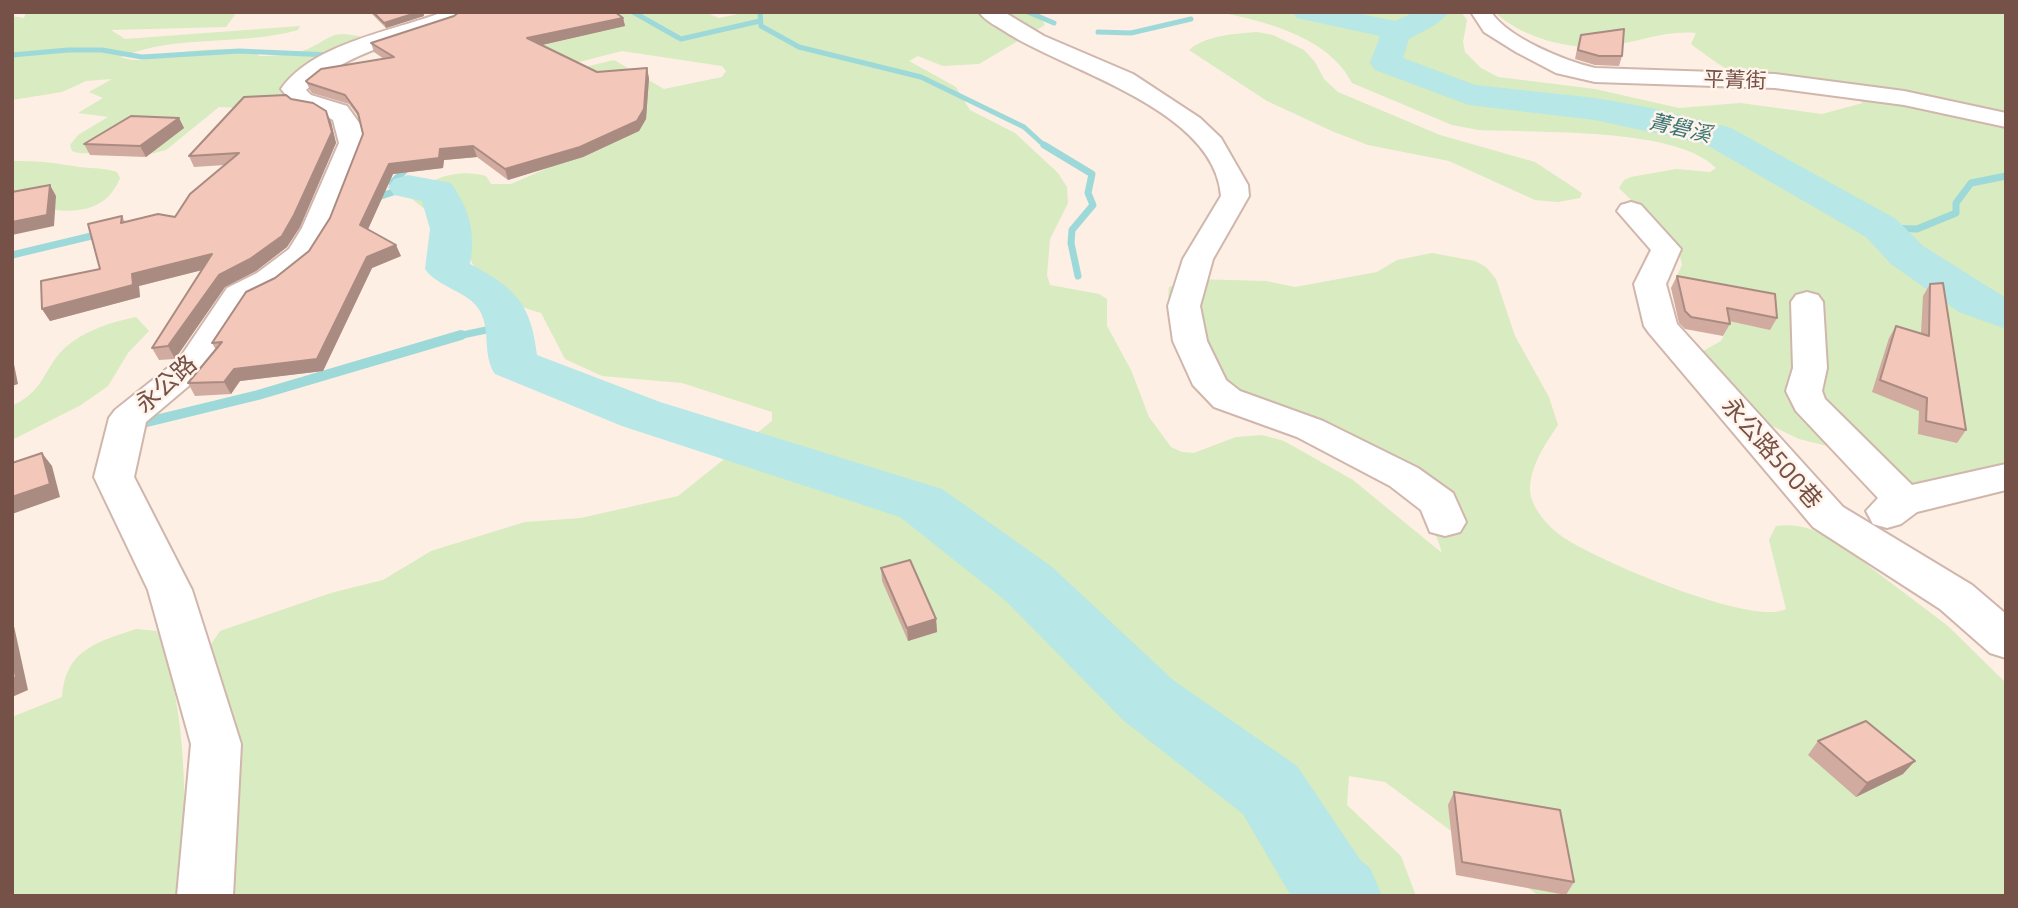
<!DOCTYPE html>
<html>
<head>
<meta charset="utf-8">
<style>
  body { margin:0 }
  #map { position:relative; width:2018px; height:908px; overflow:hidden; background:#fdefe3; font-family:"Exo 2",sans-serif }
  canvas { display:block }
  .frame { position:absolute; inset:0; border:14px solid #755148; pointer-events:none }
</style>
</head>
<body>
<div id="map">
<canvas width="2018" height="908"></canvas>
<div class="frame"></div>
</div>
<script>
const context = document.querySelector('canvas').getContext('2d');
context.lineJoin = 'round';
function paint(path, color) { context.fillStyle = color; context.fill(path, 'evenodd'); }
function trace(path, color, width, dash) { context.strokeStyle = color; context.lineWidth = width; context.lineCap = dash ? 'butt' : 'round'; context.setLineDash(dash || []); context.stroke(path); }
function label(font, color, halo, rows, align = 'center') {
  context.font = font + ' "Exo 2","Noto Sans TC",sans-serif'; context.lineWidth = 5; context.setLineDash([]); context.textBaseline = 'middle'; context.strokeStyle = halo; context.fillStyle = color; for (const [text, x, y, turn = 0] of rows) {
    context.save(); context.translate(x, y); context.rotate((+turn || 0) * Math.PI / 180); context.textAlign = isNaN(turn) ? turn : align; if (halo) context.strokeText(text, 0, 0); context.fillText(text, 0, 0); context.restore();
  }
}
paint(new Path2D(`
  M 26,12 L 237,12 L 226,27 L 111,30 L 125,39 L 300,26 L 298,30 C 241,46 176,34 121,57 C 141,65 155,55 175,53 C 200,49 227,49 253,49 L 259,56 C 274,56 293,55 308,49 C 332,38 329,31 359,36 L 362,39 L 289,84 L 283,92 L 290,97 L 242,108 L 219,107 L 166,150 L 146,155 L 136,127 C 116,139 96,160 72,151 L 70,145 L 78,135 L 108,117 L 78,113 L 103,98 L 89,92 L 112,79 L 86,81 L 62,92 L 12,100 L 12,16 L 24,18 Z
  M 569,12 L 705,12 L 719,18 L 748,12 L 1030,12 L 1041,18 L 1045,25 L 979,64 L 943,66 L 918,56 L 909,61 L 956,87 L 970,110 L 1015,133 L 1058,173 L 1067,187 L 1068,203 L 1050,239 L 1047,275 L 1050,285 L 1099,294 L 1107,299 L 1107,326 L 1131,370 L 1149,417 L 1171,447 L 1182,452 L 1194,453 L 1236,437 L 1262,435 L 1284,441 L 1353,480 L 1442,553 C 1428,494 1365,471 1316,446 C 1301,438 1284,426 1268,422 C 1252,417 1237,420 1222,410 C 1189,389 1164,324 1169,287 L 1192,279 L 1266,281 L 1295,287 L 1377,272 L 1397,260 L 1432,253 L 1475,261 L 1486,267 L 1496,279 L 1515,336 L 1549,397 L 1558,425 C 1545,444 1531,465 1530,488 C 1529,507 1551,530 1566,539 C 1599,561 1753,627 1786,609 L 1769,540 L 1776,526 C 1798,523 1813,529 1833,539 L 1948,626 L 2006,683 L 2006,896 L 1539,896 L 1385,782 L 1349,776 L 1347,805 L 1401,856 L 1416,896 L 228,896 L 207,650 L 220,631 L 331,593 L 383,580 L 431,551 L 525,522 L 581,518 L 678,496 L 772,421 L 772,412 L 682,383 L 602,376 L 565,359 L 541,313 C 491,298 479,285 461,236 C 440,225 427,210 408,196 C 433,178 455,168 486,176 L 491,184 L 511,184 L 609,141 L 556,74 L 614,60 L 664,89 L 722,77 L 726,71 L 722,66 L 622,51 L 493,84 Z
  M 1218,12 L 1461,12 L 1467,20 L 1463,42 L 1465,52 L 1481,68 L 1498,77 L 1595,89 L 1679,108 L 1740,103 L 1822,114 L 1863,103 C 1841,88 1818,95 1794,92 C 1750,86 1725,70 1691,44 L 1696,33 C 1663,30 1634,44 1601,47 C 1567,49 1520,37 1495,12 L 2006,12 L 2006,467 L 1903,489 L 1835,448 L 1799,439 L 1770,425 L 1725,382 L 1703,351 L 1721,341 L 1729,325 L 1718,297 L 1671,288 L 1682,265 L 1678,247 L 1619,188 L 1624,180 L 1631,177 L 1676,169 L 1710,172 L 1716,168 C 1677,127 1536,133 1479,130 L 1452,125 L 1352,83 C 1329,37 1265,21 1218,12 Z
  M 1257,32 L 1273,35 L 1304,50 L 1315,62 L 1324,79 L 1338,92 L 1440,135 L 1535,162 L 1582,193 L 1580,198 L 1558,202 L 1535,200 L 1449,161 L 1368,145 L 1334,132 L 1267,101 L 1189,50 C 1206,35 1235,34 1257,32 Z
  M 12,161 C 36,161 50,162 73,166 C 89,169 102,167 117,172 L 120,178 C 102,224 50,211 12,201 Z
  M 136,317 L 149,331 L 128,353 L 108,386 L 81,405 L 12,440 L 12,406 C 38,393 40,382 55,359 C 73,334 107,323 136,317 Z
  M 136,629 L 157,631 C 190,716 184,806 185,896 L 12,896 L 12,717 L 62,697 C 65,650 97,642 136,629 Z`), '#d8ebc1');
trace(new Path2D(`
  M 633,12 L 679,38
  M 760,12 L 761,26 L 799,47 L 921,77 L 1024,127 L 1046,147
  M 1028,12 L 1054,23
  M 1098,32 L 1131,33 L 1191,19
  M 681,39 L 760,21
  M 12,55 L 68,50 L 102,50 L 142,57 L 239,51 L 330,55`), '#9dd9d9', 5);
trace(new Path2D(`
  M 1044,145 L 1092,174 L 1088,193 L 1093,205 L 1072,230 L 1071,243 L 1078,276
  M 405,163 L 404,171 L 392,183 L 408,187
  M 372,199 L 408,187
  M 1881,228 L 1917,229 L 1956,213 L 1956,203 L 1971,183 L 2006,176
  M 12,255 L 104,233
  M 453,337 L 510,325`), '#9dd9d9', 7);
trace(new Path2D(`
  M 143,423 L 258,395 L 461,335`), '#9dd9d9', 10);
paint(new Path2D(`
  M 1292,12 L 1352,12 L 1395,21 L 1415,12 L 1450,12 L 1435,25 L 1409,39 L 1403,58 L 1475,85 L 1595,98 L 1652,108 L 1731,128 L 1896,219 L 1923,246 L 2006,298 L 2006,329 L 1959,312 L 1891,264 L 1866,237 L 1705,144 L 1595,120 L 1469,105 L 1375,70 L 1370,63 L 1380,36 L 1297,18 Z
  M 408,175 L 451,183 C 469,209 476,232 470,264 C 515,288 531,303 537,355 L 660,402 L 942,489 L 1052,567 L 1173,680 L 1297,766 L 1361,861 L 1370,868 L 1382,896 L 1291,896 L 1243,814 L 1123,720 L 1006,601 L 900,517 L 622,426 L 495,374 C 482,355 491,331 480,311 C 469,291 438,288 425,269 L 430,229 L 422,201 L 394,195 L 388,187 L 394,179 Z`), '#b7e7e6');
const minor = new Path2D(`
  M 443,12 L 472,12 C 460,27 401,39 381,47 C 353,57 328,70 306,90 L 311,95 L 347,106 L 360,124 L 365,143 L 332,228 L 312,261 L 279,287 L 250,301 L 204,373 L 146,422 L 134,477 L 192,590 L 241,744 L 233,896 L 177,896 L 191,744 L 148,590 L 94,477 L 109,418 L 115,410 L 179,359 L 227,288 L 257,273 L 289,249 L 302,228 L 339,143 L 333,120 L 318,111 L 296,107 L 281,89 C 313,43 394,31 443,12 Z
  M 979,12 L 1004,12 L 1044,36 L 1133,74 L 1200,118 L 1221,138 L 1248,185 L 1249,196 L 1213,259 L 1200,306 L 1207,341 L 1226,380 L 1240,391 L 1323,421 L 1418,468 L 1453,493 L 1466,522 L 1460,532 L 1445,536 L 1430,532 L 1421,510 L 1390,486 L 1297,437 L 1214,407 L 1193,385 L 1173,341 L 1168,306 L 1183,259 L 1221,196 C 1215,110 1070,72 1009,34 C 999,27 986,22 979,12 Z
  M 1471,12 L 1491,12 C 1508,38 1565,61 1595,68 L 1775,74 L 1904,91 L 2006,113 L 2006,127 L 1904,105 L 1775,88 L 1595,82 L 1556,73 L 1516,52 L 1484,32 Z
  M 1631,202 L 1641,205 L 1681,249 L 1666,284 L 1677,324 L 1843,507 L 1972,585 L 2006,614 L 2006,658 L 1990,653 L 1940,609 L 1813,527 L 1649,333 L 1644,326 L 1634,284 L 1651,250 L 1617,211 L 1621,205 Z
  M 1807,292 L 1818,295 L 1823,302 L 1827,368 L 1822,391 L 1825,399 L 1912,485 L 2006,464 L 2006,490 L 1917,512 L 1901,524 L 1887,528 L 1873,524 L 1866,511 L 1878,498 L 1796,411 L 1786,391 L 1793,368 L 1791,302 L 1796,295 Z`);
trace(minor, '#d0b6ac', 4);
paint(minor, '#fff');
paint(new Path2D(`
  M 370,12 L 423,12 L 424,16 L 386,28 Z
  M 623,18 L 625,26 L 541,45 L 597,72 L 649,78 L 646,119 L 639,131 L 583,157 L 508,180 L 477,157 L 444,160 L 443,168 L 393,174 L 368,229 L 401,256 L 372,268 L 323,371 L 240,381 L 231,394 L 195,396 L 188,383 L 216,350 L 212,343 L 275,278 L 309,251 L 330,218 L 363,134 L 360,119 L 349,104 L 312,93 L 310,90 L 306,81 L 384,59 L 374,52 L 371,43 Z
  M 1581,35 L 1622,56 L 1619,66 L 1595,65 L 1575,59 L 1578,44 Z
  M 291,99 L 331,122 L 336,143 L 300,227 L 287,247 L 256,271 L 225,287 L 175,359 L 159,360 L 152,348 L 202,270 L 139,286 L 140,297 L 50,321 L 42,309 L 100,269 L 122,216 L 125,222 L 175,217 L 225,165 L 194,167 L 189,156 Z
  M 179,118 L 184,128 L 146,157 L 90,155 L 84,144 Z
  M 1677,276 L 1777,318 L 1770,330 L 1729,321 L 1730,324 L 1723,336 L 1685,329 L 1679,323 L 1671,288 Z
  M 1930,284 L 1966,430 L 1957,443 L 1918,434 L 1919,411 L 1872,392 L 1889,338 L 1896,326 L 1921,333 L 1923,296 Z
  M 881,568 L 936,619 L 937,632 L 908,641 L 882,581 Z
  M 1818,741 L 1903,774 L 1856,797 L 1808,755 Z
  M 1454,792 L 1574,882 L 1566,895 L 1456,875 L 1448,805 Z`), '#d1ab9f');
paint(new Path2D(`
  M 419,12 L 423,12 L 424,16 L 386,28 L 384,23 Z
  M 623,18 L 625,26 L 529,48 L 527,38 Z
  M 647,68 L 649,78 L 646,119 L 639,131 L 583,157 L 508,180 L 505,169 Z
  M 326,111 L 331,122 L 336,143 L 300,227 L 287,247 L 256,271 L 225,287 L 175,359 L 168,346 Z
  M 179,118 L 184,128 L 146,157 L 140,146 Z
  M 473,146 L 477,157 L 444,160 L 443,168 L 393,174 L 365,236 L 360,225 L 389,164 L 440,149 Z
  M 50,185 L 56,196 L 54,226 L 12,235 L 12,222 Z
  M 396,245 L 401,256 L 372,268 L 323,371 L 240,381 L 231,394 L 224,382 L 234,369 L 367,257 Z
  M 212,254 L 218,266 L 139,286 L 140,297 L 50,321 L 42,309 L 132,274 Z
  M 12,354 L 18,384 L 12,386 Z
  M 42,453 L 52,466 L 60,497 L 12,514 L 12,497 Z
  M 12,617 L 28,690 L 12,697 Z
  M 936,619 L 937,632 L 908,641 L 907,628 Z
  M 1915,761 L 1903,774 L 1856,797 L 1867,783 Z`), '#aa8b82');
const building = new Path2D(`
  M 373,12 L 419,12 L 384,23 Z
  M 459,12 L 615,12 L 623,18 L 527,38 L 597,72 L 647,68 L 644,109 L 637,121 L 580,147 L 505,169 L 473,146 L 440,149 L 439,158 L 389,164 L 360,225 L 396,245 L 367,257 L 317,359 L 234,369 L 224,382 L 188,383 L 222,342 L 212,343 L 246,292 L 275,278 L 309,251 L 330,218 L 363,134 L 358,113 L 345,95 L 308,83 L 306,81 L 321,69 L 394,57 L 371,43 L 454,16 Z
  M 1624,29 L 1622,56 L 1599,56 L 1578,50 L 1581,35 Z
  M 286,95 L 291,99 L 313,103 L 326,111 L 332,132 L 294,215 L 282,236 L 250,259 L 219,275 L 168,346 L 152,348 L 212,254 L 132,274 L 133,285 L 42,309 L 41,281 L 100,269 L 88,224 L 122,216 L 121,223 L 158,214 L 175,217 L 190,194 L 239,153 L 189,156 L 244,97 Z
  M 131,116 L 179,118 L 140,146 L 84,144 Z
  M 50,185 L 47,215 L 12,222 L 12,192 Z
  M 1677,276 L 1775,294 L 1777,318 L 1727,308 L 1730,324 L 1691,317 L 1685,311 Z
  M 1943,283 L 1966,430 L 1926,421 L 1927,398 L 1880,380 L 1896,326 L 1929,336 L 1930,284 Z
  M 42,453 L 50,484 L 12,497 L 12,463 Z
  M 910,560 L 936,619 L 907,628 L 881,568 Z
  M 12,659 L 16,677 L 12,679 Z
  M 1866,721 L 1915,761 L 1867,783 L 1818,741 Z
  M 1454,792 L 1560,810 L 1574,882 L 1462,862 Z`);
paint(building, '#f3c7b9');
trace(building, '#aa8b82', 2);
label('21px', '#755148', '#fff3ea', [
  ["平菁街",1735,80,2]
]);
label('italic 21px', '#387474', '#fff3ea', [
  ["菁礐溪",1680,128,13]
]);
label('24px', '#755148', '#fff3ea', [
  ["永公路",166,384,-42],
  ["永公路500巷",1772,453,49]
]);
</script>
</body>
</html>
